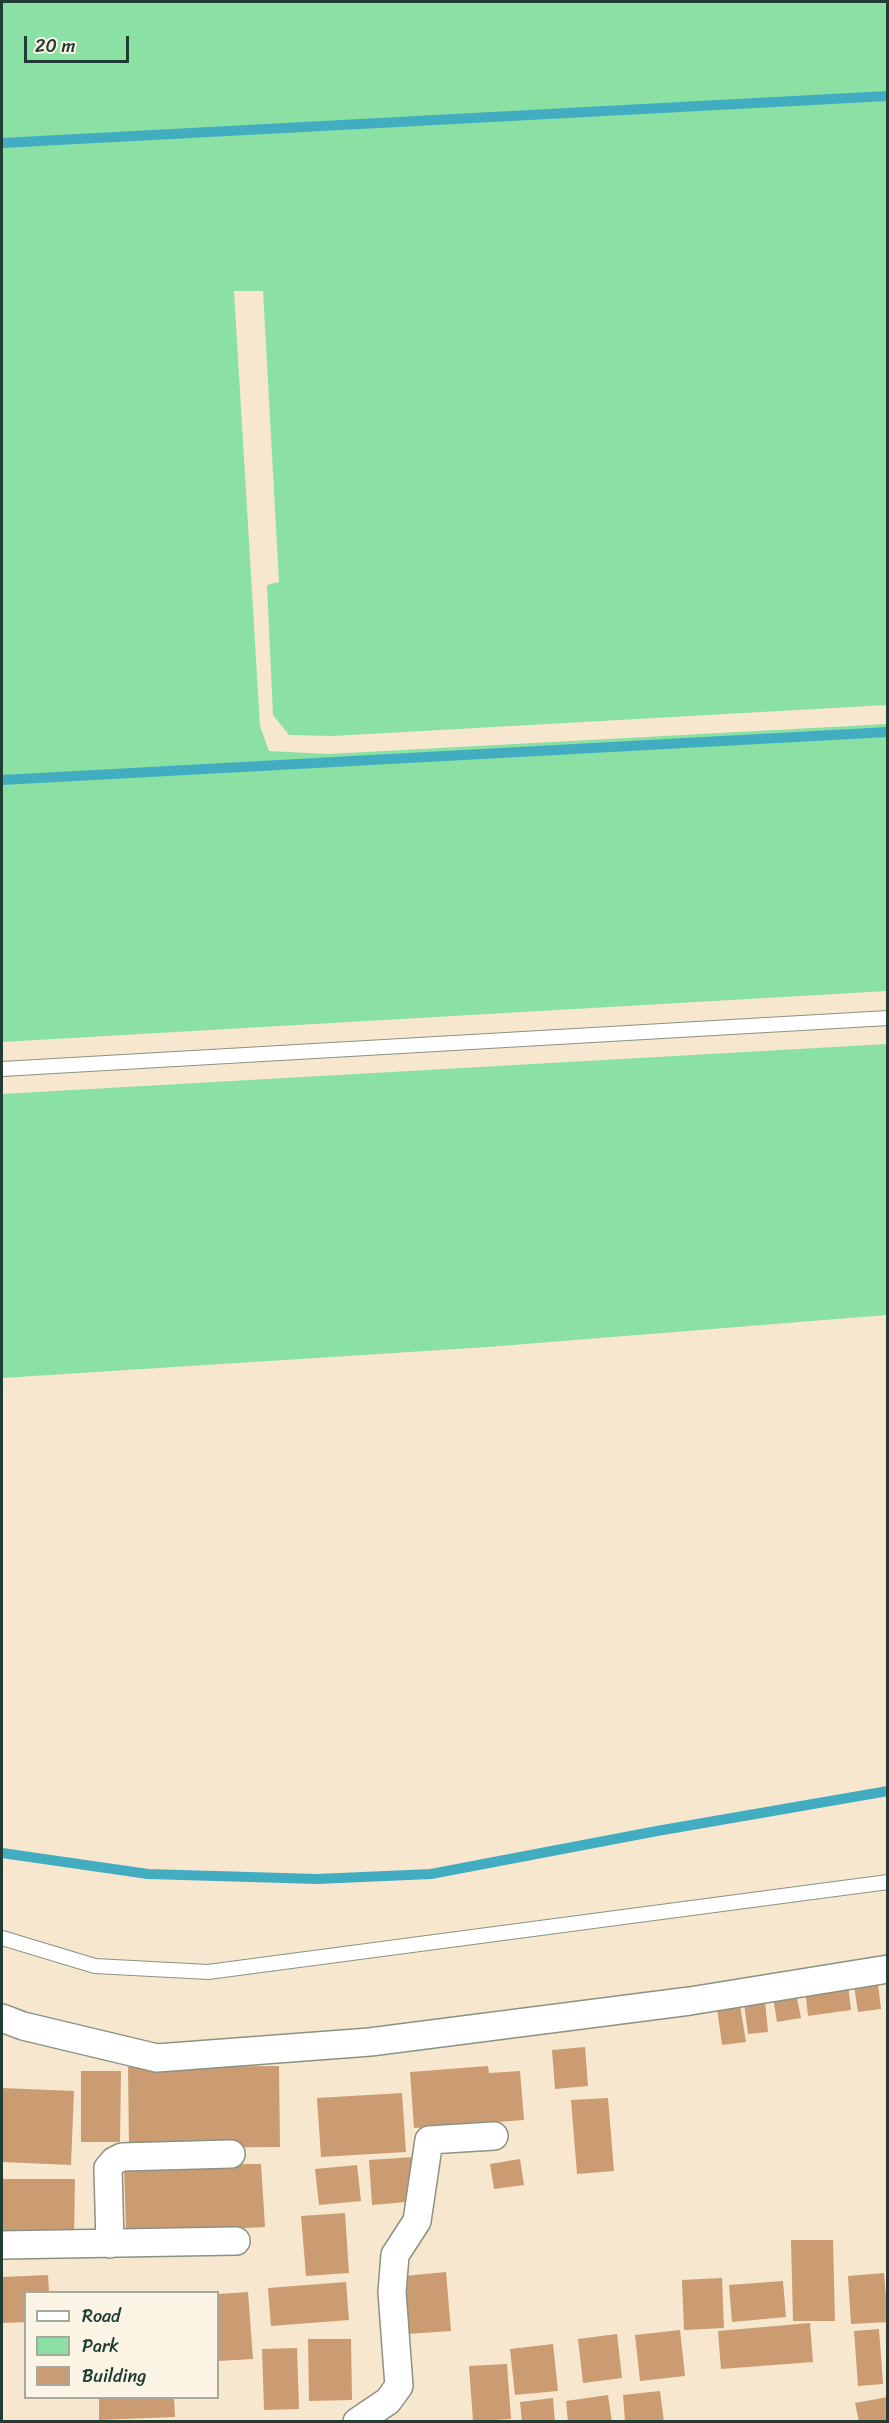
<!DOCTYPE html>
<html>
<head>
<meta charset="utf-8">
<style>
  body { margin:0 }
  #map { position:relative; width:889px; height:2423px; overflow:hidden; background:#f7e7cf; font-family:Sriracha,sans-serif }
  canvas { display:block }
  .frame { position:absolute; inset:0; border:3px solid #1f3d34; pointer-events:none }
  .legend { position:absolute; left:24px; top:2291px; width:195px; height:108px; box-sizing:border-box; background:#fcf5e5; border:2px solid #a4ab9e; margin:0; padding:8px 10px; list-style:none; font-size:18px; color:#1f3d34 }
  .legend li { display:flex; align-items:center; gap:12px; height:30px }
  .legend b { width:30px; border:2px solid #a4ab9e }
  .scale { position:absolute; left:24px; top:36px; width:105px; height:27px; box-sizing:border-box; border:3px solid #1f3d34; border-top:0; padding-left:8px; font-size:18px; line-height:21px; white-space:nowrap; color:#1f3d34; -webkit-text-stroke:4px #fcf5e5; paint-order:stroke }
</style>
</head>
<body>
<div id="map">
<canvas width="889" height="2423"></canvas>
<div class="frame"></div>
<ul class="legend">
<li><b style="height:8px;background:#fff"></b>Road</li>
<li><b style="height:16px;background:#8be1a4"></b>Park</li>
<li><b style="height:16px;background:#cb9c72"></b>Building</li>
</ul>
<div class="scale">20 m</div>
</div>
<script>
const context = document.querySelector('canvas').getContext('2d');
context.lineJoin = 'round';
function paint(path, color) { context.fillStyle = color; context.fill(path, 'evenodd'); }
function trace(path, color, width, dash) { context.strokeStyle = color; context.lineWidth = width; context.lineCap = dash ? 'butt' : 'round'; context.setLineDash(dash || []); context.stroke(path); }
paint(new Path2D(`
  M 2,2 L 887,2 L 887,705 L 333,736 L 289,735 L 273,715 L 267,585 L 279,582 L 263,291 L 234,291 L 260,726 L 269,751 L 328,754 L 887,724 L 887,991 L 2,1042 Z
  M 887,1044 L 887,1315 L 488,1347 L 2,1378 L 2,1094 Z`), '#8be1a4');
trace(new Path2D(`
  M 2,143 L 888,96
  M 2,780 L 888,732
  M 2,1853 L 148,1874 L 317,1879 L 431,1874 L 657,1831 L 888,1791`), '#42adc1', 10);
paint(new Path2D(`
  M 848,1984 L 851,2010 L 808,2016 L 805,1989 Z
  M 878,1984 L 881,2009 L 858,2012 L 854,1986 Z
  M 796,1993 L 801,2018 L 777,2022 L 773,1997 Z
  M 765,2001 L 768,2032 L 748,2034 L 744,2004 Z
  M 740,2005 L 746,2042 L 722,2045 L 717,2008 Z
  M 585,2047 L 588,2086 L 555,2089 L 552,2050 Z
  M 279,2066 L 280,2147 L 129,2148 L 128,2067 Z
  M 488,2066 L 489,2073 L 520,2071 L 524,2120 L 414,2128 L 410,2072 Z
  M 81,2071 L 121,2071 L 120,2142 L 81,2142 Z
  M 2,2088 L 74,2091 L 71,2165 L 2,2162 Z
  M 402,2093 L 406,2152 L 321,2157 L 317,2098 Z
  M 608,2098 L 614,2171 L 577,2174 L 571,2100 Z
  M 414,2157 L 417,2201 L 372,2205 L 369,2160 Z
  M 520,2159 L 524,2185 L 494,2189 L 490,2164 Z
  M 261,2164 L 265,2227 L 126,2234 L 124,2165 Z
  M 357,2165 L 361,2201 L 319,2205 L 315,2169 Z
  M 2,2179 L 75,2179 L 74,2238 L 2,2237 Z
  M 345,2213 L 349,2273 L 306,2276 L 301,2216 Z
  M 791,2240 L 833,2240 L 835,2321 L 793,2321 Z
  M 446,2272 L 451,2331 L 407,2334 L 403,2276 Z
  M 884,2273 L 888,2322 L 851,2324 L 848,2276 Z
  M 48,2275 L 49,2292 L 26,2292 L 26,2322 L 2,2323 L 2,2277 Z
  M 722,2278 L 724,2328 L 684,2330 L 682,2280 Z
  M 783,2281 L 786,2317 L 732,2322 L 729,2285 Z
  M 346,2282 L 349,2320 L 271,2326 L 268,2288 Z
  M 248,2292 L 253,2359 L 218,2361 L 218,2294 Z
  M 810,2323 L 813,2362 L 721,2369 L 718,2331 Z
  M 879,2329 L 883,2384 L 858,2386 L 854,2331 Z
  M 680,2330 L 685,2376 L 640,2381 L 635,2335 Z
  M 617,2334 L 622,2378 L 583,2383 L 578,2339 Z
  M 308,2339 L 351,2339 L 352,2400 L 309,2401 Z
  M 553,2344 L 558,2391 L 515,2395 L 510,2349 Z
  M 297,2348 L 299,2409 L 264,2410 L 262,2349 Z
  M 507,2364 L 511,2419 L 473,2421 L 469,2366 Z
  M 660,2391 L 664,2422 L 625,2422 L 623,2395 Z
  M 608,2395 L 612,2422 L 568,2422 L 566,2401 Z
  M 888,2397 L 888,2422 L 859,2422 L 855,2403 Z
  M 99,2398 L 174,2398 L 175,2417 L 99,2420 Z
  M 553,2398 L 555,2422 L 522,2422 L 520,2402 Z`), '#cb9c72');
const service = new Path2D(`
  M 2,1069 L 888,1018
  M 2,1938 L 95,1966 L 208,1972 L 888,1882`);
const minor = new Path2D(`
  M 2,2018 L 23,2026 L 157,2058 L 370,2042 L 690,2001 L 888,1969
  M 110,2244 L 108,2168 L 114,2161 L 122,2157 L 231,2154
  M 2,2245 L 236,2241
  M 357,2422 L 388,2401 L 399,2386 L 392,2292 L 395,2255 L 417,2221 L 429,2140 L 494,2136`);
trace(service, '#8b9282', 16);
trace(minor, '#8b9282', 30);
trace(service, '#fff', 14);
trace(minor, '#fff', 27);
</script>
</body>
</html>
